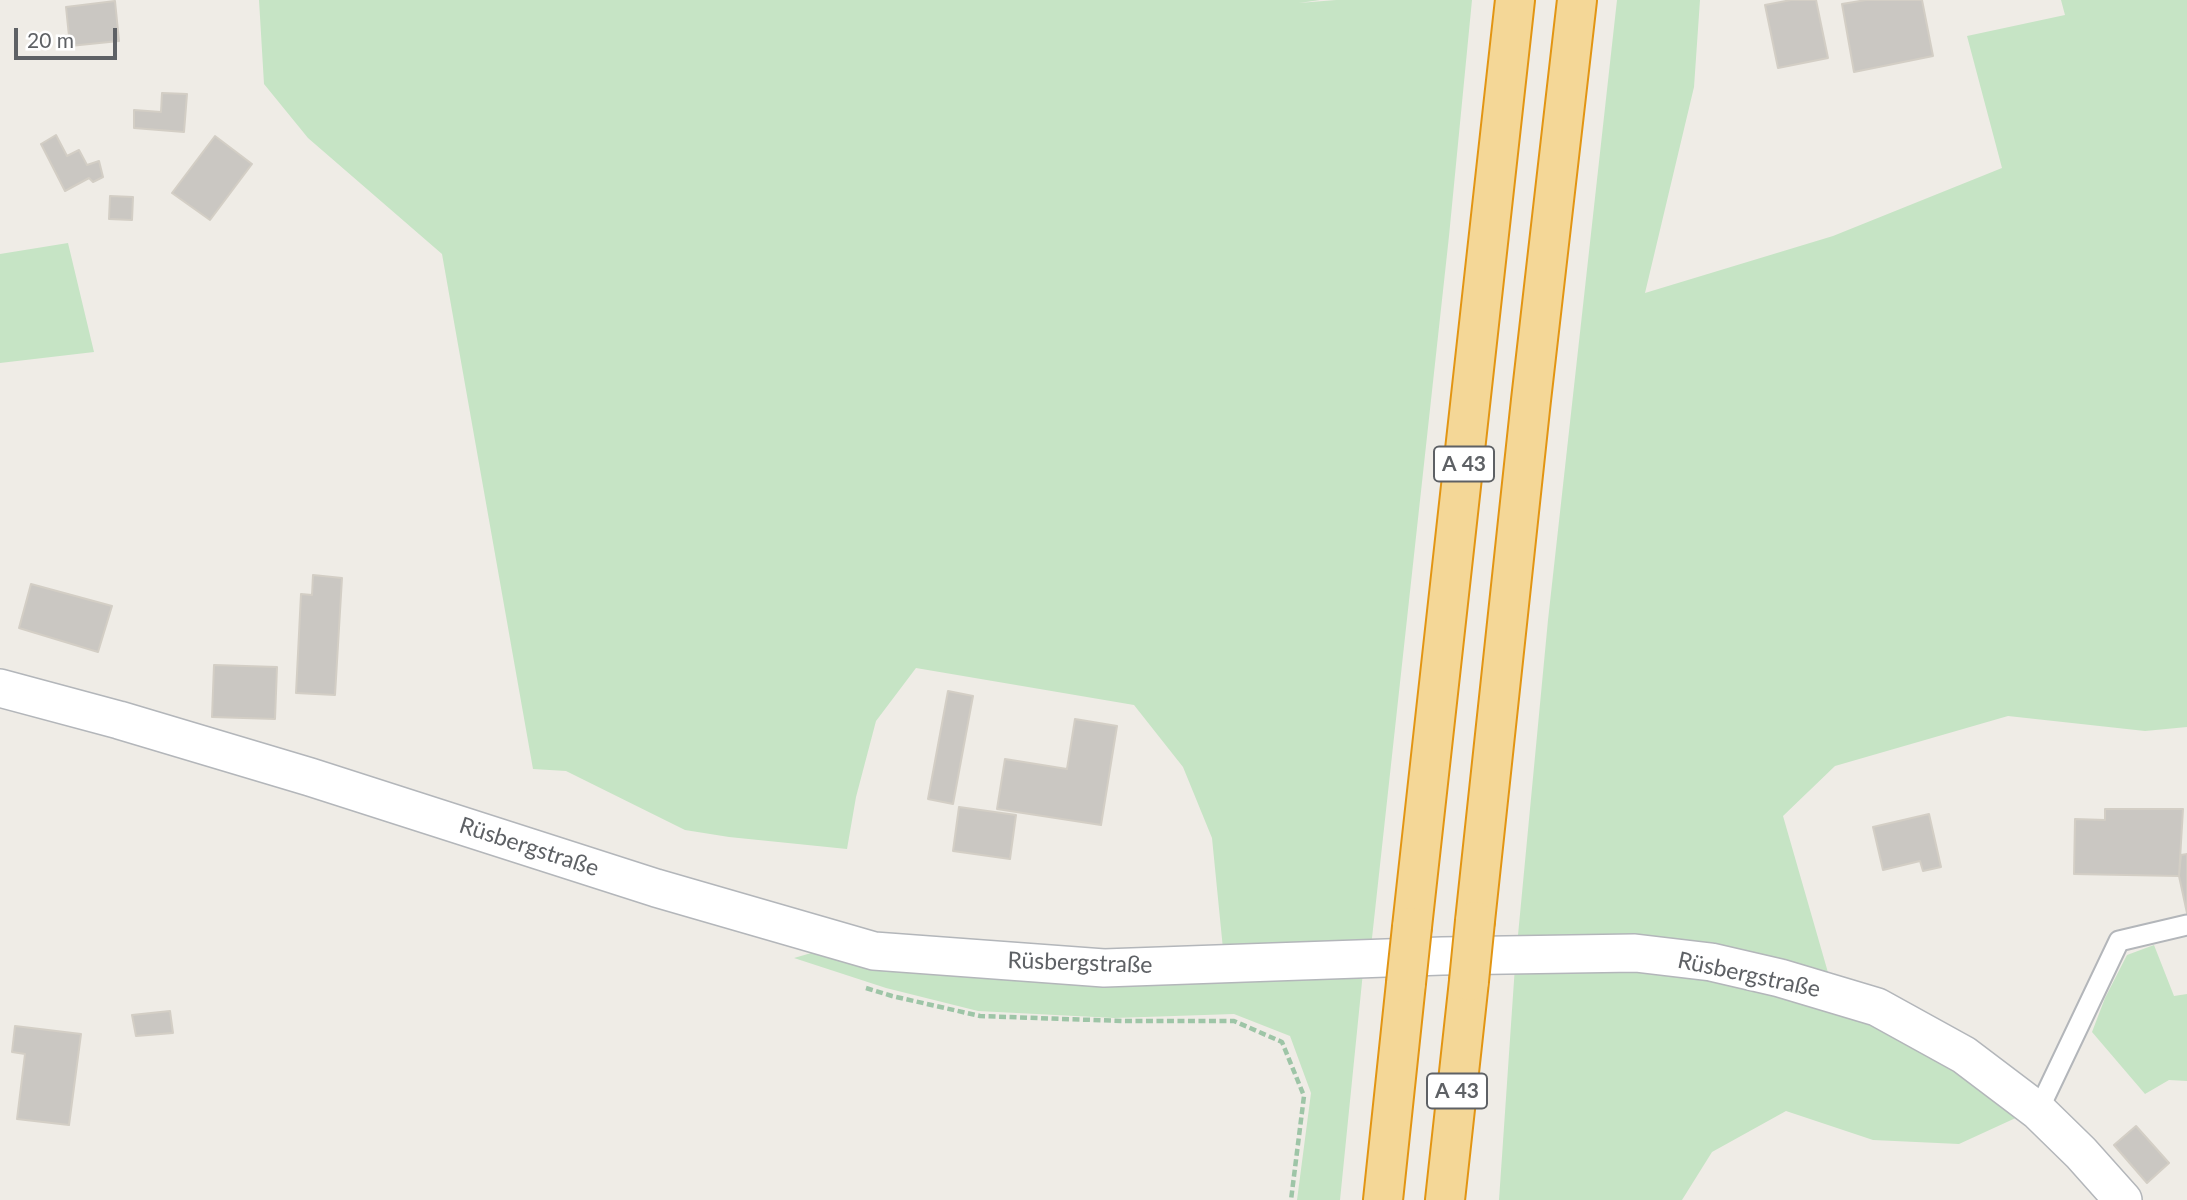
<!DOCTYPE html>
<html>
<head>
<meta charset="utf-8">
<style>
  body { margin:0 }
  #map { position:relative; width:2187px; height:1200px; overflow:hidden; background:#efece6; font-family:Lato,sans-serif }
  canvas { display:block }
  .scale { position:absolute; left:14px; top:28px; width:103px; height:32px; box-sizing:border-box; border:4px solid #5e6165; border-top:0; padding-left:9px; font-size:21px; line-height:24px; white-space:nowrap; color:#5e6165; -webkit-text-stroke:5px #fff; paint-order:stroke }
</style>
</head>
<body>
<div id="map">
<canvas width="2187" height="1200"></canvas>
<div class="scale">20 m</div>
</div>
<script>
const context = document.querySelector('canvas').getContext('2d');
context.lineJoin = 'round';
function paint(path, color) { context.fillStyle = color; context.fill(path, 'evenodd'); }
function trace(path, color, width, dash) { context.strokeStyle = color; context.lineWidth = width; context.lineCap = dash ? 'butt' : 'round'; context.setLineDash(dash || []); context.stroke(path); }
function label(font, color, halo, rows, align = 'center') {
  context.font = font + ' Lato,sans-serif'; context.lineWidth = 6; context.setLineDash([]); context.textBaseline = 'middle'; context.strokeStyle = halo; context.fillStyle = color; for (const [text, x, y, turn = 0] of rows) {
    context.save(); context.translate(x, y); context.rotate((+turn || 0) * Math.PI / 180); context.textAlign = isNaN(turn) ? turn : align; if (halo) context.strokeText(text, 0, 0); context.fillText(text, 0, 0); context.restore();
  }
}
paint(new Path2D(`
  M 259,0 L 1320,0 L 1299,3 L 1336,0 L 1472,0 L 1449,236 L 1371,947 L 1223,949 L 1212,838 L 1183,767 L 1134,705 L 916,668 L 876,721 L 856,797 L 847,849 L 729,837 L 685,830 L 566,771 L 533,769 L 442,254 L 308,138 L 264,84 Z
  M 1617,0 L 1700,0 L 1694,87 L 1645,293 L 1833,236 L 2002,168 L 1967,36 L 2065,15 L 2061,0 L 2187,0 L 2187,727 L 2145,731 L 2008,716 L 1835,766 L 1783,816 L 1829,976 L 1631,939 L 1518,935 L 1548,620 Z
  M 68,243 L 94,352 L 0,363 L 0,254 Z
  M 2154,945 L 2174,996 L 2187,994 L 2187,1081 L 2169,1080 L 2145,1094 L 2092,1032 L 2105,998 L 2127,955 Z
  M 825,949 L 1363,972 L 1340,1200 L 1297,1200 L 1311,1093 L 1290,1036 L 1234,1014 L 1114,1018 L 978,1011 L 886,988 L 794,958 Z
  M 1515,966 L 1643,968 L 1715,975 L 1873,1016 L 1958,1067 L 2020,1116 L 1959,1144 L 1873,1140 L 1786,1111 L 1712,1152 L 1682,1200 L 1499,1200 Z`), '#c6e4c5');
const building = new Path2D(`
  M 1791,0 L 1816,0 L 1828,58 L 1778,68 L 1765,5 Z
  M 1866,0 L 1922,0 L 1933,56 L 1854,72 L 1842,4 Z
  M 115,1 L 119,41 L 70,46 L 66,7 Z
  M 162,93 L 187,94 L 184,132 L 134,128 L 134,110 L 161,112 Z
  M 56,135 L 67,156 L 79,150 L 87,165 L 99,161 L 103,177 L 93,182 L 89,178 L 65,191 L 41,144 Z
  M 215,136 L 252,164 L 210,220 L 172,193 Z
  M 110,196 L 133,197 L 132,220 L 109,219 Z
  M 313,575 L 342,578 L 335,695 L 296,693 L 301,594 L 312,595 Z
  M 31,584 L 112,606 L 98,652 L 19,628 Z
  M 214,665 L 277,667 L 275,719 L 212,717 Z
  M 948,691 L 973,696 L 953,804 L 928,799 Z
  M 1075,719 L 1117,726 L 1101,825 L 997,809 L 1005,759 L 1067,769 Z
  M 959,807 L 1016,815 L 1010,859 L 953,851 Z
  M 2105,809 L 2183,809 L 2179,876 L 2074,874 L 2075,819 L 2105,820 Z
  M 1929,814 L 1941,867 L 1923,871 L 1920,861 L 1883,870 L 1873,827 Z
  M 2187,854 L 2187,913 L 2179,876 L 2181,855 Z
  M 170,1011 L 173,1033 L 136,1036 L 132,1015 Z
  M 15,1026 L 81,1034 L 69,1125 L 17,1119 L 25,1054 L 12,1052 Z
  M 2136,1126 L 2169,1163 L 2147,1183 L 2114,1145 Z`);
paint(building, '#cac7c2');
trace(building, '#d3cec5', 2);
const lane = new Path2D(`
  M 2038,1111 L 2119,941 L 2187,925`);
const street = new Path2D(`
  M 0,688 L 119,720 L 310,777 L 656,888 L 874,951 L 1104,968 L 1442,956 L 1635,953 L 1711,962 L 1780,978 L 1877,1007 L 1964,1055 L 2038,1111 L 2081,1153 L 2123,1200`);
const highway = new Path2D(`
  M 1475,921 L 1531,400 L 1577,0
  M 1412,927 L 1515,0
  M 1383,1200 L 1406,983
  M 1445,1200 L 1469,981`);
trace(lane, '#b3b6ba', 23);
trace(street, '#b3b6ba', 40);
trace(highway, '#e29513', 42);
trace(new Path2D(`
  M 866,988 L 892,996 L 980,1016 L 1122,1021 L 1234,1021 L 1282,1042 L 1304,1096 L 1291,1200`), '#9ec5a7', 4.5, [7, 3.5]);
trace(lane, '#fff', 19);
trace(street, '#fff', 37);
trace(highway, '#f4d797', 38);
const highwayBridge = new Path2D(`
  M 1469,981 L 1475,921
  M 1406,983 L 1412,927`);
trace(highwayBridge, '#e29513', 42, []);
trace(highwayBridge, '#f4d797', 38);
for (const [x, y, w] of [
  [1464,464,60],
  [1457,1091,60]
]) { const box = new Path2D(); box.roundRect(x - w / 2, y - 17.5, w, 35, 5); context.fillStyle = '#fff'; context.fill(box); trace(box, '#5e6165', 2); }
label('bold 21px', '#5e6165', null, [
  ["A 43",1464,464],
  ["A 43",1457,1091]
]);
label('23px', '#5e6165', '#fff', [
  ["Rüsbergstraße",529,847,18],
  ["Rüsbergstraße",1080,963,2],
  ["Rüsbergstraße",1749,975,12]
]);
</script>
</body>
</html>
